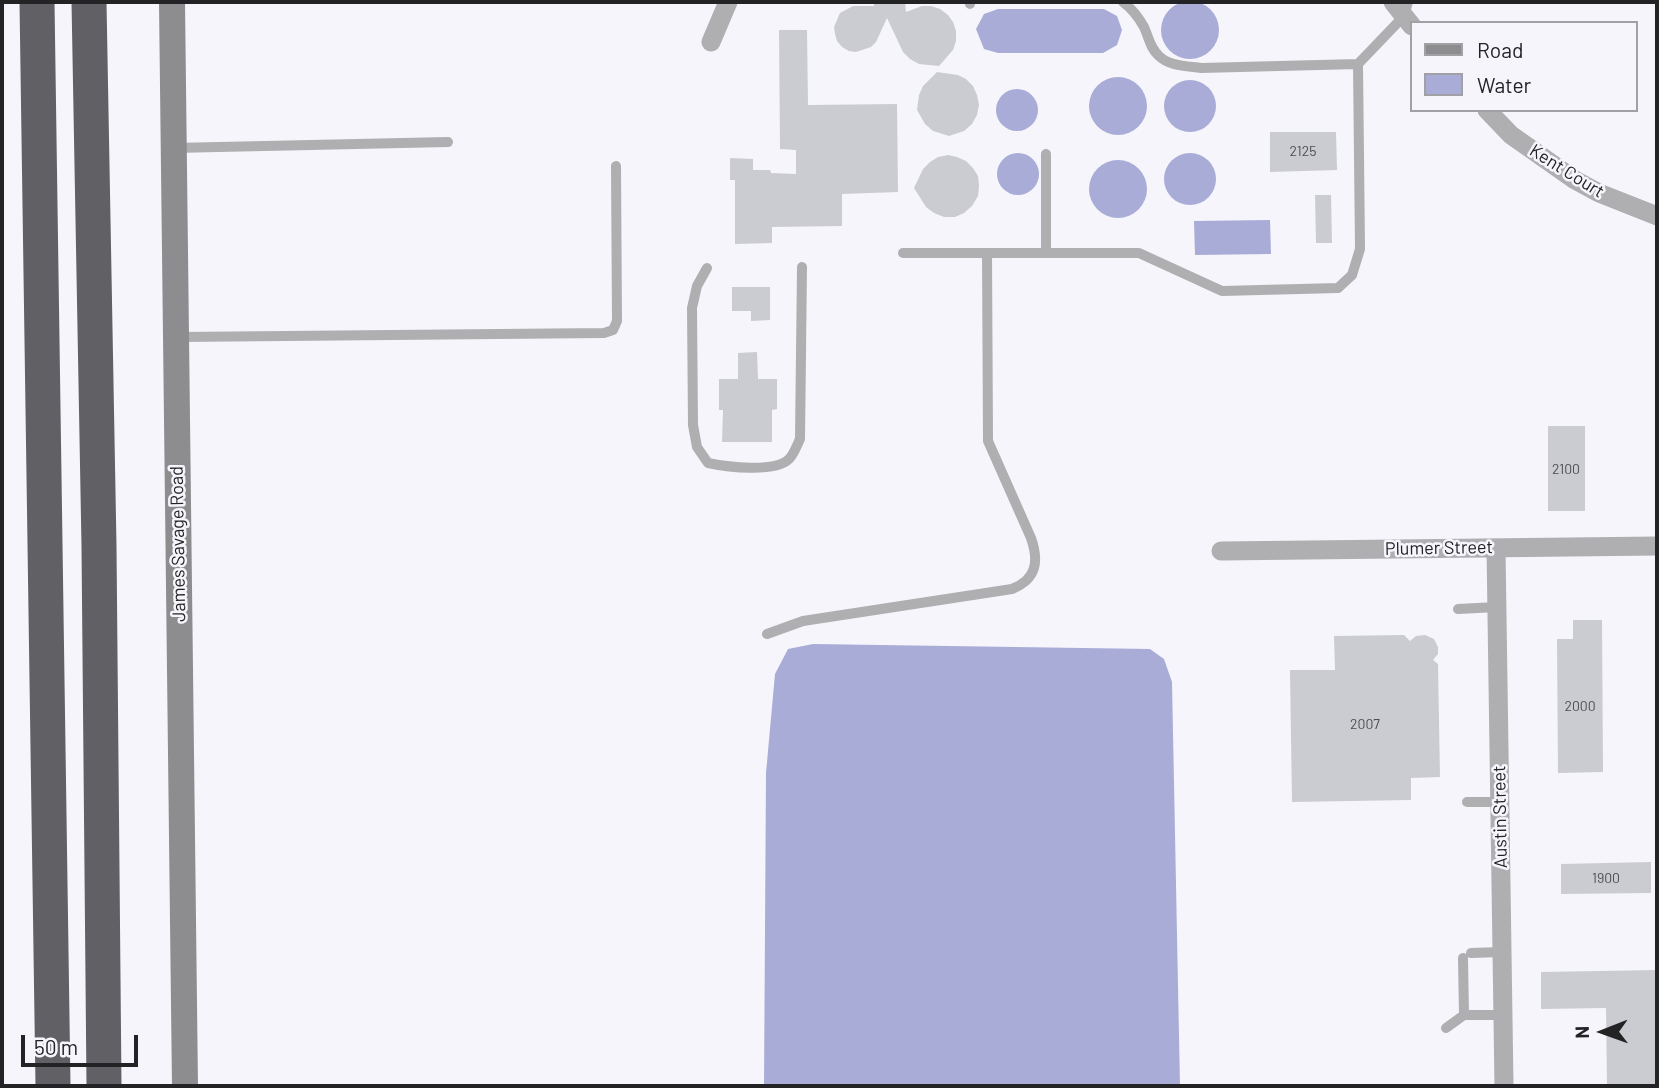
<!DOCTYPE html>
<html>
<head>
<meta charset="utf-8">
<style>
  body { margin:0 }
  #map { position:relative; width:1659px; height:1088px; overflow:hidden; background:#f5f5fb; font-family:Barlow,sans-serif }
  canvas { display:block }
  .frame { position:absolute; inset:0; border:4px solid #232325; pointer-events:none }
  .legend { position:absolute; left:1410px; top:21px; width:228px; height:91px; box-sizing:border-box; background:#f5f5fb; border:2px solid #a1a1a5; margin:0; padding:9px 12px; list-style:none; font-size:21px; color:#232325 }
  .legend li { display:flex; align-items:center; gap:14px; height:35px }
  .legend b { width:35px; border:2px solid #a1a1a5 }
  .north { position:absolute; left:1568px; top:997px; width:70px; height:70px; -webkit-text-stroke:5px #f5f5fb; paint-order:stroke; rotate:269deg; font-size:19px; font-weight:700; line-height:28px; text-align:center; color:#232325 }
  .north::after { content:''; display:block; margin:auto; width:24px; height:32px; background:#232325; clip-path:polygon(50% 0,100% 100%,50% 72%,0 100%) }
  .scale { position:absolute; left:21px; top:1035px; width:117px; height:32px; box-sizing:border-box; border:4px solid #232325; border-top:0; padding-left:9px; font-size:21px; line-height:24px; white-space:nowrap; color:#232325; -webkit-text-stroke:5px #f5f5fb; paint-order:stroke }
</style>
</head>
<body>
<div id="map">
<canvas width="1659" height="1088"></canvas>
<div class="frame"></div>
<ul class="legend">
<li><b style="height:9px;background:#8d8d90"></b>Road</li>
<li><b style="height:19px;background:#a9acd7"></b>Water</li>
</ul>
<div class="north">N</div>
<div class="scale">50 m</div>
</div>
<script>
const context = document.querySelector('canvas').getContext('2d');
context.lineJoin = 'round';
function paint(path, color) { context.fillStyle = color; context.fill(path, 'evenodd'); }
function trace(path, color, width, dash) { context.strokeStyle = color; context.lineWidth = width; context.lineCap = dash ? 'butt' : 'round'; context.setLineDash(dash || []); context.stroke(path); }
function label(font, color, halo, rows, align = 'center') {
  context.font = font + ' Barlow,sans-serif'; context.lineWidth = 5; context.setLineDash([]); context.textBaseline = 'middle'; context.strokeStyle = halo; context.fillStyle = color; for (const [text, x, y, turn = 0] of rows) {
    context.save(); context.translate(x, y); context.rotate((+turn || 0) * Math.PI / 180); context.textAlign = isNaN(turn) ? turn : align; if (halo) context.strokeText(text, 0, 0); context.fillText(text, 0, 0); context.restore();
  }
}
paint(new Path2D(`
  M1161 30a29 29 0 1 1 58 0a29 29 0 1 1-58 0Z
  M 998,9 L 1104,9 L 1117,16 L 1122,30 L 1117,45 L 1103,53 L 998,53 L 984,49 L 976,29 L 984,14 Z
  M1089 106a29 29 0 1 1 58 0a29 29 0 1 1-58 0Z
  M1164 106a26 26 0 1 1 52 0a26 26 0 1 1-52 0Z
  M996 110a21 21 0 1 1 42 0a21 21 0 1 1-42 0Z
  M997 174a21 21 0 1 1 42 0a21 21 0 1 1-42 0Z
  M1164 179a26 26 0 1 1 52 0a26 26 0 1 1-52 0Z
  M1089 189a29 29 0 1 1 58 0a29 29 0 1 1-58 0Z
  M 1270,220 L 1271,254 L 1195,255 L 1194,221 Z
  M 813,644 L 1150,649 L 1164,659 L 1172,682 L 1180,1086 L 764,1086 L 766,773 L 775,674 L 788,649 Z`), '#a9acd7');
paint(new Path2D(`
  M 874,2 L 905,2 L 906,12 L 922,6 L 931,6 L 940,9 L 948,15 L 953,22 L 956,31 L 956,41 L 953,50 L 939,66 L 919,64 L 910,59 L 903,52 L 887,18 L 876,42 L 871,47 L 856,52 L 849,51 L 842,47 L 837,41 L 835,34 L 834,27 L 840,13 L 853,6 L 874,6 Z
  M 779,30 L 807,30 L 808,105 L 897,104 L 898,192 L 842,194 L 842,226 L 772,227 L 772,243 L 735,244 L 735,180 L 730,180 L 730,158 L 753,159 L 753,170 L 770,170 L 771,173 L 796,174 L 796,150 L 780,149 Z
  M 937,72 L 958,75 L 966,79 L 973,86 L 977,95 L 979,105 L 977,115 L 972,124 L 964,131 L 949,136 L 933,131 L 925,124 L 917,110 L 919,95 L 923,86 Z
  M 1270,132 L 1336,132 L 1337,170 L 1270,172 Z
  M 948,155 L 957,157 L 966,161 L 973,168 L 978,176 L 979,186 L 978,196 L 972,206 L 964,213 L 955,217 L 944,217 L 934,213 L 926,207 L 914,188 L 923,169 L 930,162 L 938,157 Z
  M 1315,195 L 1331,195 L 1332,243 L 1316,243 Z
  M 732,287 L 770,287 L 770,320 L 751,321 L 751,311 L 732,311 Z
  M 757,352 L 758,379 L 777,379 L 777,409 L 772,410 L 772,442 L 722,442 L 723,410 L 719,410 L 719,379 L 738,379 L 738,353 Z
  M 1548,426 L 1585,426 L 1585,511 L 1548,511 Z
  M 1573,620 L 1602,620 L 1603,772 L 1558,773 L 1557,639 L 1573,639 Z
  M 1404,635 L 1410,641 L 1416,636 L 1425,635 L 1434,639 L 1438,647 L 1438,654 L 1433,660 L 1438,664 L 1440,777 L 1411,778 L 1411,800 L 1292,802 L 1290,670 L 1335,670 L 1334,636 Z
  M 1651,862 L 1651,893 L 1561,894 L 1561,864 Z
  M 1657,970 L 1657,1086 L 1607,1086 L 1606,1008 L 1541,1009 L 1541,972 Z`), '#cbccd1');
trace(new Path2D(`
  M 1123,2 C 1131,8 1139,18 1144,27 C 1149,38 1150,48 1159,56 C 1169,66 1187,66 1201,68 L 1358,64
  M 970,4 L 970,2
  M 173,148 L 448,142
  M 1046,154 L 1046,253
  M 903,253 L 1139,253 L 1222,291 L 1338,288 L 1352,275 L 1360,249 L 1358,64 L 1404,16 L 1408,2
  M 707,268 L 697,286 L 692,308 L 693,425 L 697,447 L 708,463 C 727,467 775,473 789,459 C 794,454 797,445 800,439 L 802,267
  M 179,337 L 604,333 L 613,330 L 617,321 L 616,166
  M 1458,609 L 1497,607
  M 767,634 L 803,621 L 1012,589 C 1037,579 1039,561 1031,538 L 988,441 L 987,253
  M 1467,802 L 1500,802
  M 1471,953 L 1502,952
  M 1463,958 L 1464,1015
  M 1446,1028 L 1464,1015 L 1503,1015`), '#afafb2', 10);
trace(new Path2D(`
  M 1393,2 L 1412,26
  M 711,42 L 728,2
  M 1487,110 L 1511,135 L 1575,180 L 1599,193 L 1657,216
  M 1496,548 L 1504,1086
  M 1221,551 L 1657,546`), '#afafb2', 19);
trace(new Path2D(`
  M 172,2 L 185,1086`), '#8d8d90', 26);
trace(new Path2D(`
  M 37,2 L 53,1086
  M 89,2 L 99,546 L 104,1086`), '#606065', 35);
label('14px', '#4d4d50', null, [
  ["2125",1303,151],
  ["2100",1566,469],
  ["2000",1580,706],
  ["2007",1365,724],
  ["1900",1606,878]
]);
label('18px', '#232325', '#f5f5fb', [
  ["Kent Court",1567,171,32],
  ["James Savage Road",178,544,-91],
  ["Plumer Street",1439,548,-1],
  ["Austin Street",1500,817,-91]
]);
</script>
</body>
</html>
